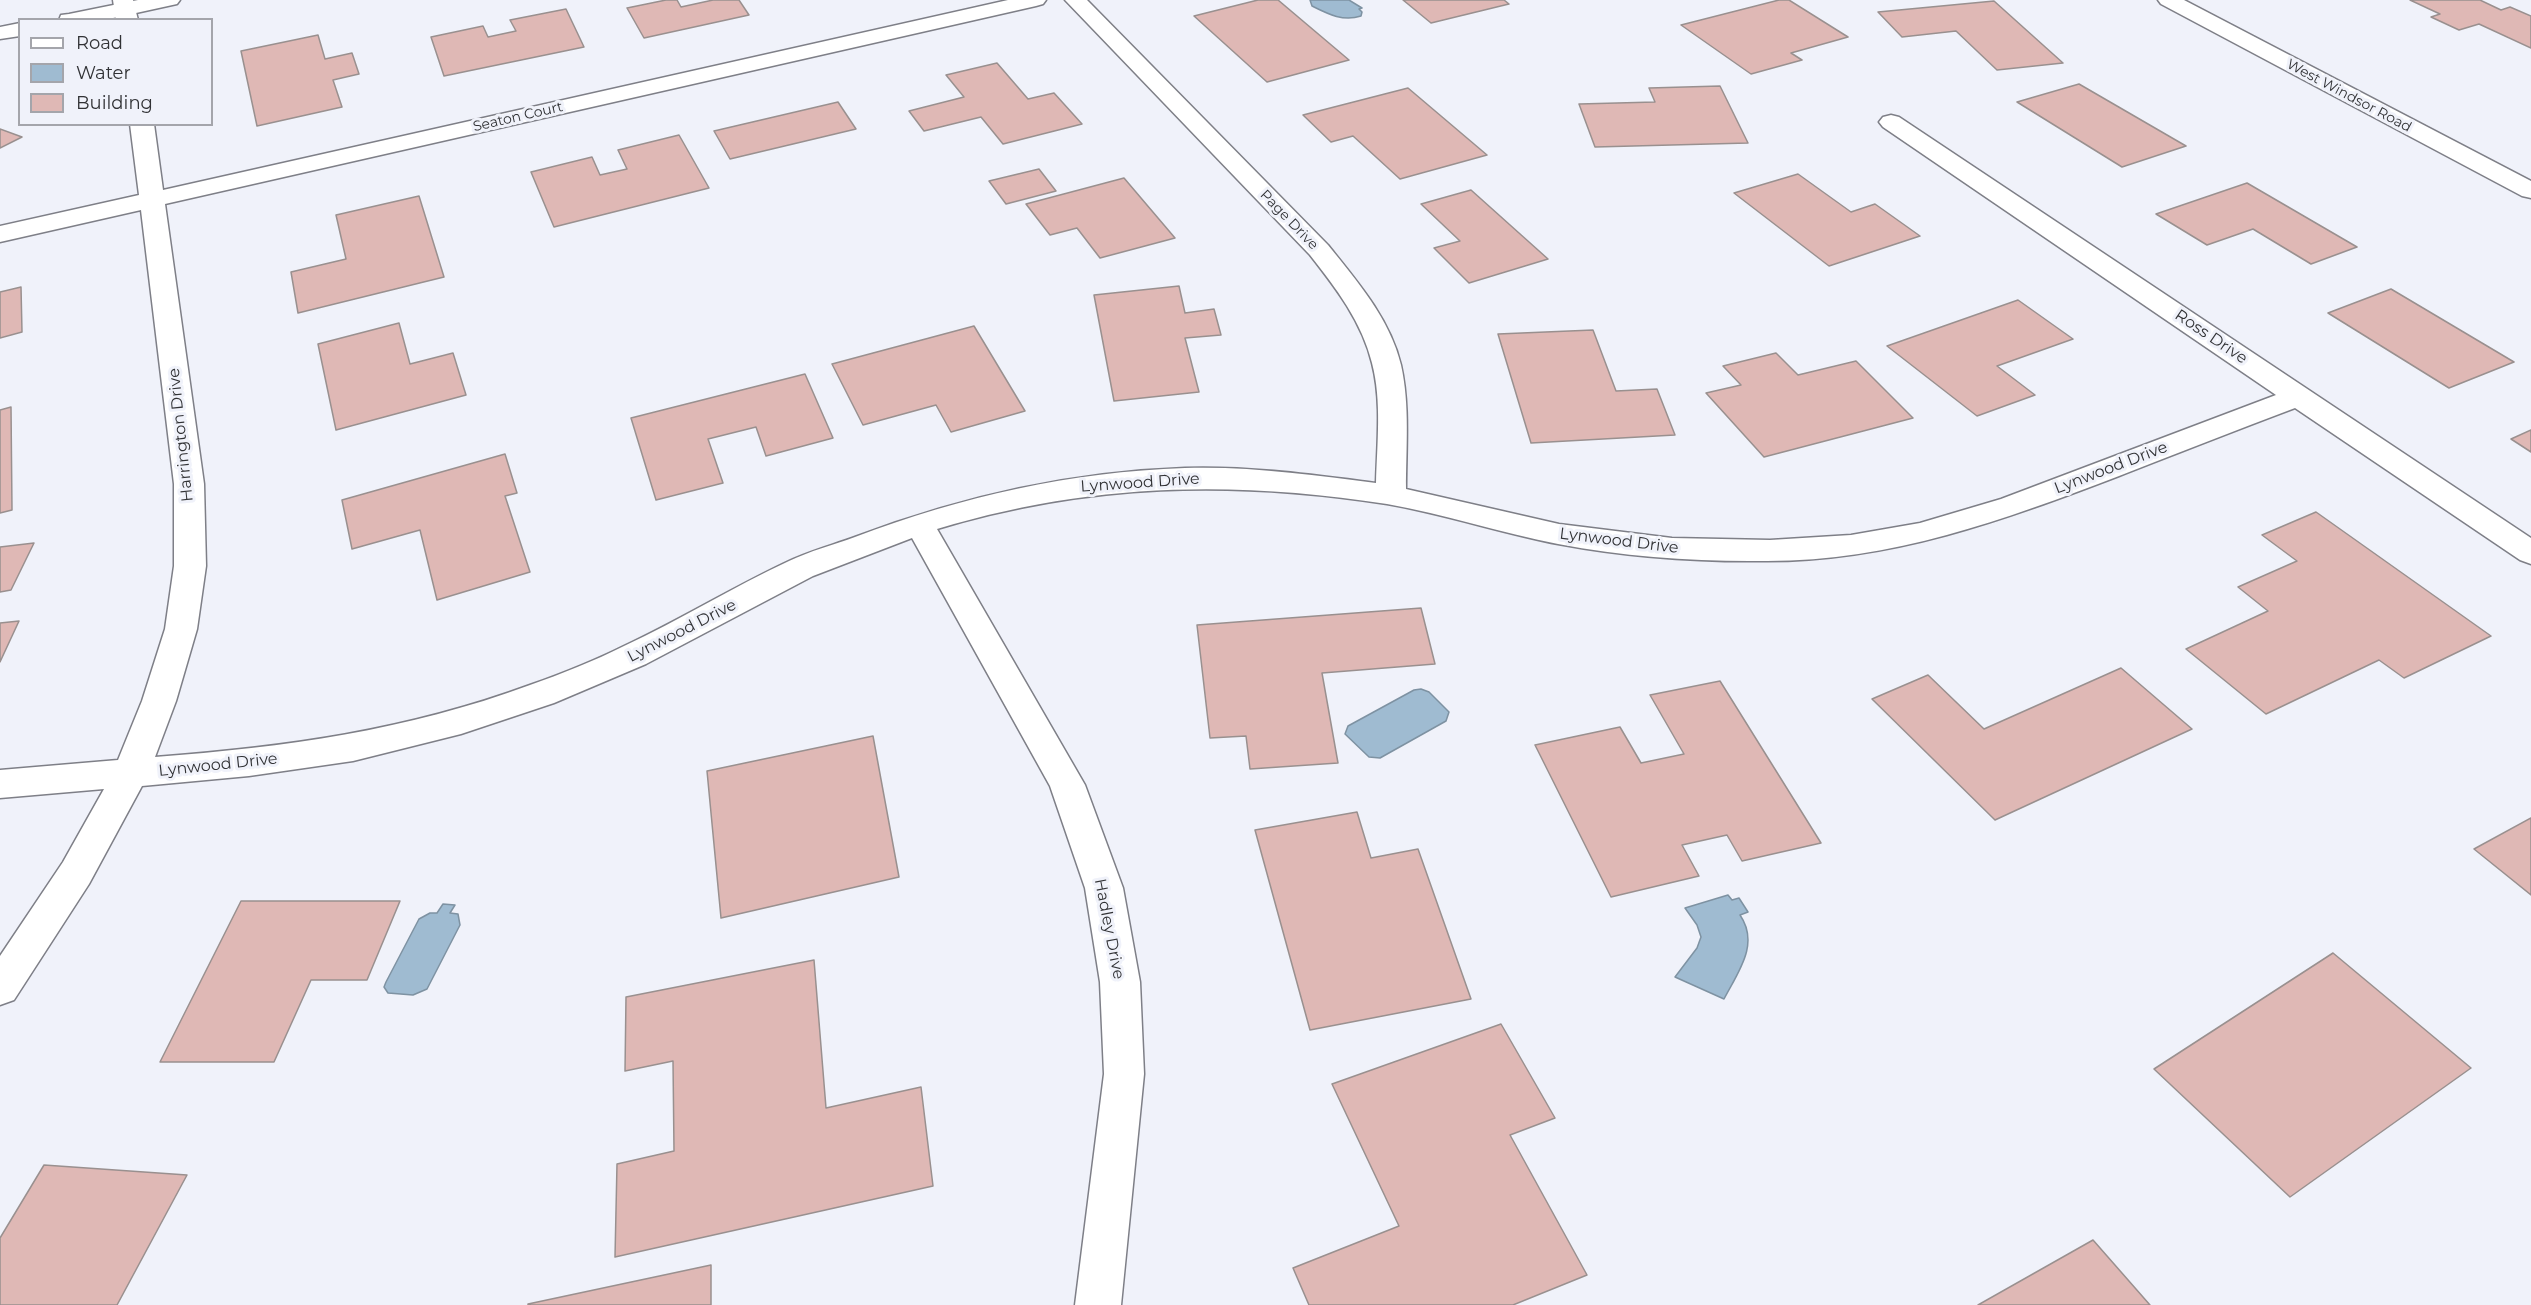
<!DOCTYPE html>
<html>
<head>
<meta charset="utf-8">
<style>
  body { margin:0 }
  #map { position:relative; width:2531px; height:1305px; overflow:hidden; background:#f0f2fa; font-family:Montserrat,sans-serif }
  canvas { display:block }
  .legend { position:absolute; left:18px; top:18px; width:195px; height:108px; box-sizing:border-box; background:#f0f2fa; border:2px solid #a4a5ab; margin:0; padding:8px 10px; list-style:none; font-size:18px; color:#313235 }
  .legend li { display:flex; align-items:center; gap:12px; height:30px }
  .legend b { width:30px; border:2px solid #a4a5ab }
</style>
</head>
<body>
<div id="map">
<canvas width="2531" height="1305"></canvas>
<ul class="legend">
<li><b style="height:8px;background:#fff"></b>Road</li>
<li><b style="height:16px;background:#9fbbd1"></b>Water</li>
<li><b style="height:16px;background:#dfb8b5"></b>Building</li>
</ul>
</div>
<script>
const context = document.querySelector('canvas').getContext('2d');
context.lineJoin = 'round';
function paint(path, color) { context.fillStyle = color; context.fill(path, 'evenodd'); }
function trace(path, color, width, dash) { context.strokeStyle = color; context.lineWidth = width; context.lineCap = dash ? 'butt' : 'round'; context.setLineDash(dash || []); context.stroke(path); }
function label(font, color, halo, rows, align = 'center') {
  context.font = font + ' Montserrat,sans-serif'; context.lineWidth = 6; context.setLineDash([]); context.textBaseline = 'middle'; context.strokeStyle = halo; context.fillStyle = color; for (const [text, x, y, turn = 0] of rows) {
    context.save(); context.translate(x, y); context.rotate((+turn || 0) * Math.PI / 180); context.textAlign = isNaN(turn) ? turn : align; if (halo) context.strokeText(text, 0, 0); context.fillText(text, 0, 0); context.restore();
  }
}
const water = new Path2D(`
  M 1310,0 L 1349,0 L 1362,8 L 1359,9 L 1362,12 L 1361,16 C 1343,22 1328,14 1312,6 Z
  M 1421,689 L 1429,692 L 1449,712 L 1446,721 L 1380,758 L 1369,757 L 1345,734 L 1348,726 L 1414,690 Z
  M 1728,895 L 1732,900 L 1739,898 L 1748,912 L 1740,915 C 1760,944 1738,972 1724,999 L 1675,977 L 1697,948 L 1701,937 L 1697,925 L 1685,908 Z
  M 443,904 L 455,905 L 450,913 L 458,914 L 460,925 L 427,989 L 413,995 L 388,993 L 384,987 L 386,982 L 419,919 L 430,913 L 437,913 Z`);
paint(water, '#9fbbd1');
trace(water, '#7e92a2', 1.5);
const building = new Path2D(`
  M 666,0 L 677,0 L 681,7 L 713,0 L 739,0 L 749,15 L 644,38 L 627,8 Z
  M 1258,0 L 1278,0 L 1349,60 L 1267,82 L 1194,16 Z
  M 1403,0 L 1504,0 L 1509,4 L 1431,23 Z
  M 1779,0 L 1789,0 L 1848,37 L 1791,53 L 1802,60 L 1751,74 L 1681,25 Z
  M 2410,0 L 2480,0 L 2501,10 L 2510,7 L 2531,16 L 2531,48 L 2479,24 L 2459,30 L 2431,17 L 2440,14 Z
  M 1994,1 L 2063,63 L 1997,70 L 1956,31 L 1902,37 L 1878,12 Z
  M 566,9 L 584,47 L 444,76 L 431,37 L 483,26 L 488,37 L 516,31 L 510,20 Z
  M 318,35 L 325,59 L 352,53 L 359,74 L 333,80 L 342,107 L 257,126 L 241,51 Z
  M 997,63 L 1028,99 L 1054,93 L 1082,124 L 1003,144 L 981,117 L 924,131 L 909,111 L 964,97 L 946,75 Z
  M 2079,84 L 2186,146 L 2122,167 L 2017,102 Z
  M 1720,86 L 1748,143 L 1595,147 L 1579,104 L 1655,102 L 1649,88 Z
  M 1408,88 L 1487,155 L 1400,179 L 1353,136 L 1331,142 L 1303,115 Z
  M 838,102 L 856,129 L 730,159 L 714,131 Z
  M 0,129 L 22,137 L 0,148 Z
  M 679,135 L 709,188 L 554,227 L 531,172 L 592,157 L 600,175 L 627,169 L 618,150 Z
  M 1039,169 L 1056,191 L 1006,204 L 989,181 Z
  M 1798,174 L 1851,212 L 1875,204 L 1920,236 L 1829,266 L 1734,193 Z
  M 1124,178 L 1175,238 L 1100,258 L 1077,228 L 1050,235 L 1026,204 Z
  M 2247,183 L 2357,247 L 2311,264 L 2253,229 L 2207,245 L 2156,214 Z
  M 1471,190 L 1548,259 L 1469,283 L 1434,248 L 1460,241 L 1421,204 Z
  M 419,196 L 444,277 L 298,313 L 291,272 L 346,259 L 336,215 Z
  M 1179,286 L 1185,313 L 1214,309 L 1221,335 L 1185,338 L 1199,392 L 1114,401 L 1094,295 Z
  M 21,287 L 22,332 L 0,338 L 0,292 Z
  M 2391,289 L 2514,362 L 2449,388 L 2328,313 Z
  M 2018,300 L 2073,339 L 1997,366 L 2035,395 L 1977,416 L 1887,346 Z
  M 399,323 L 410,364 L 453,353 L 466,395 L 336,430 L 318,344 Z
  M 974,326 L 1025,411 L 951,432 L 936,405 L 863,425 L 832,364 Z
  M 1593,330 L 1616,391 L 1657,389 L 1675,435 L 1531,443 L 1498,334 Z
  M 1776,353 L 1798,375 L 1856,361 L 1913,418 L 1764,457 L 1706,393 L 1741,385 L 1723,366 Z
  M 805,374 L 833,438 L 766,456 L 756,427 L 708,439 L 723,483 L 656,500 L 631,418 Z
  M 11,407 L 12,510 L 0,513 L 0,410 Z
  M 2531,430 L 2531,452 L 2511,439 Z
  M 505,454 L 517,493 L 505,496 L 530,572 L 437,600 L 420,530 L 352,549 L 342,500 Z
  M 2316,512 L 2491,636 L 2404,678 L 2379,660 L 2266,714 L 2186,649 L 2268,611 L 2238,587 L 2297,561 L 2262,535 Z
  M 34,543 L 11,590 L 0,592 L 0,547 Z
  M 1421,608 L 1435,664 L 1322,673 L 1338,763 L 1250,769 L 1246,736 L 1210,738 L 1197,625 Z
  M 19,621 L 0,662 L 0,623 Z
  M 2121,668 L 2192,729 L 1995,820 L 1872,699 L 1928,675 L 1984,729 Z
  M 1720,681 L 1821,843 L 1742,861 L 1727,835 L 1682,845 L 1699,876 L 1611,897 L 1535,745 L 1620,727 L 1641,763 L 1684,754 L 1650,695 Z
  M 873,736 L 899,877 L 721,918 L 707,771 Z
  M 1357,812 L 1371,858 L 1418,849 L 1471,999 L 1310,1030 L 1255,830 Z
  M 2531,818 L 2531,895 L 2474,849 Z
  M 241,901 L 400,901 L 367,980 L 311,980 L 274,1062 L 160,1062 Z
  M 2333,953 L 2471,1068 L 2290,1197 L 2154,1069 Z
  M 814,960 L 826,1108 L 921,1087 L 933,1186 L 615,1257 L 617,1164 L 674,1151 L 673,1061 L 625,1071 L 626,997 Z
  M 1501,1024 L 1555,1118 L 1510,1135 L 1587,1275 L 1513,1305 L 1309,1305 L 1293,1268 L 1399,1226 L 1332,1084 Z
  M 44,1165 L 187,1175 L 117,1305 L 0,1305 L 0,1238 Z
  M 2093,1240 L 2150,1305 L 1978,1305 Z
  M 711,1265 L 711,1305 L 528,1305 L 528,1304 Z`);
paint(building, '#dfb8b5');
trace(building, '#99908f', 1.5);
const minor = new Path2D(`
  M 113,0 L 133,0 L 138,20 L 116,20 Z
  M 1008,0 L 1046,0 L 1043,4 L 1036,6 L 165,204 L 204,484 L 206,566 L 197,629 L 176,701 L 155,757 C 286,747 405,731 530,685 C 561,674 594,661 624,646 C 680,620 733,587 789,561 C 810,551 833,545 855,537 C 963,496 1070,472 1185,468 C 1249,466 1313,475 1376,483 C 1377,444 1382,401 1372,363 C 1362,322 1336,288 1310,255 L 1065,0 L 1087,0 L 1328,245 C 1357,281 1390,319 1401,365 C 1410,405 1406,448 1406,489 L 1559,524 L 1672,538 L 1770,540 L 1851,535 L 1920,523 L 2001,499 L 2276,395 L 1883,127 L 1879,122 L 1883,117 L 1891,115 L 1899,117 L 2531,538 L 2531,564 L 2520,560 L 2295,408 C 2236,430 2178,453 2119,476 C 2004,520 1892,561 1767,561 C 1697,562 1627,557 1558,544 C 1501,533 1445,514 1387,504 C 1232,480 1089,483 937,529 L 1085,785 L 1123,888 L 1140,982 L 1144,1074 L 1121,1305 L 1075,1305 L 1104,1074 L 1100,982 L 1085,888 L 1050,786 L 912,538 L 813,576 L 646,664 L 554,703 L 461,734 L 353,761 L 249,776 L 142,786 L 89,884 L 14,1000 L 0,1005 L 0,956 L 63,862 L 104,789 L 0,798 L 0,770 L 118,760 L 142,701 L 165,629 L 174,566 L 174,484 L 141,210 L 0,242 L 0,226 L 139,195 L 130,124 L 154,124 L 163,190 Z`);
const secondary = new Path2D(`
  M 138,0 L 180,0 L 177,4 L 104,20 L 59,20 L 61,15 L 69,14 Z
  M 2158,0 L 2184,0 L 2531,181 L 2531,198 L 2522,196 L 2161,4 Z
  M 20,23 L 20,36 L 0,39 L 0,27 Z`);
trace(minor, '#7e7f87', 3);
trace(secondary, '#7e7f87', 3);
paint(minor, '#fff');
paint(secondary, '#fff');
label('14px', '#313235', '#f0f2fa', [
  ["West Windsor Road",2349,96,28],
  ["Seaton Court",518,117,-13],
  ["Page Drive",1289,220,46]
]);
label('16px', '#313235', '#f0f2fa', [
  ["Ross Drive",2211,337,34],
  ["Harrington Drive",181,435,-96],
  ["Lynwood Drive",2111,468,-21],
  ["Lynwood Drive",1140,483,-4],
  ["Lynwood Drive",1619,541,7],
  ["Lynwood Drive",682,631,-27],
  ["Lynwood Drive",218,765,-6],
  ["Hadley Drive",1109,929,79]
]);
</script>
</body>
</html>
